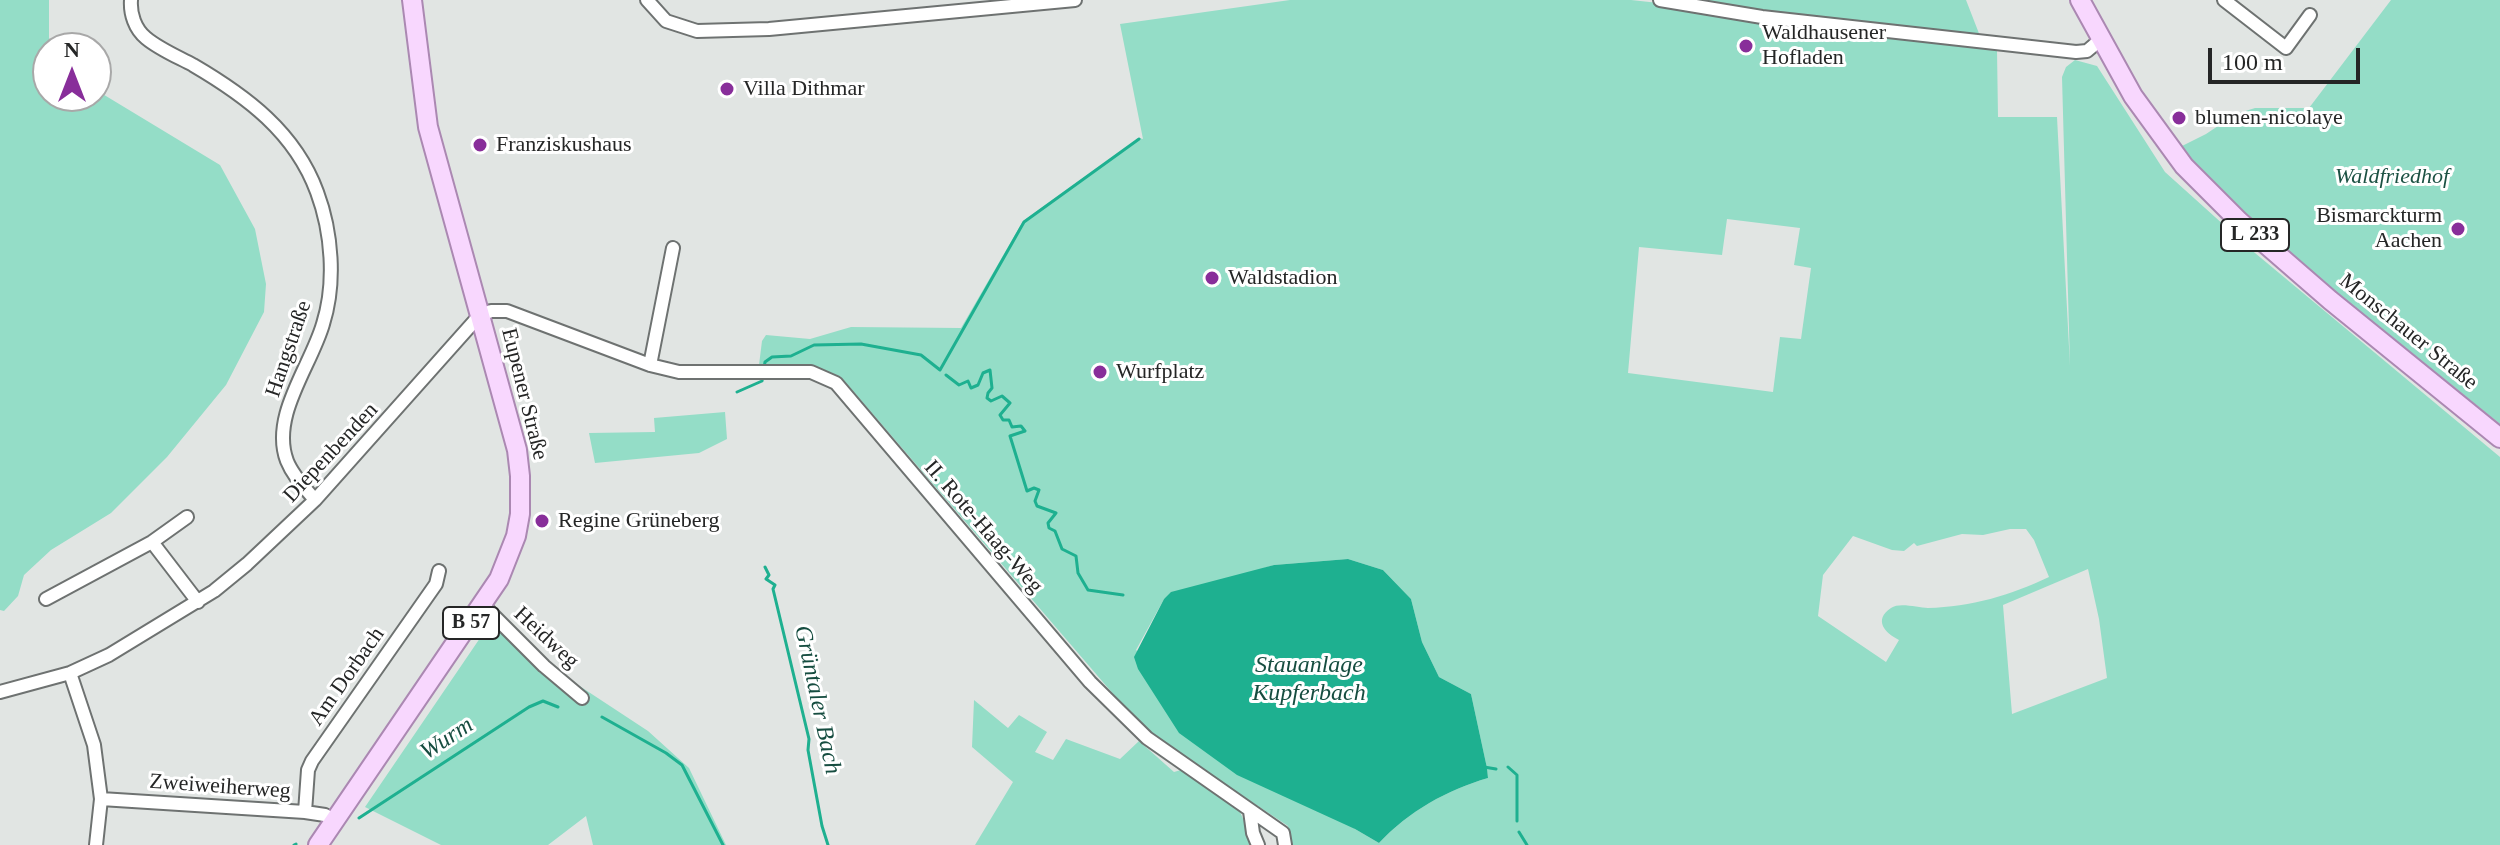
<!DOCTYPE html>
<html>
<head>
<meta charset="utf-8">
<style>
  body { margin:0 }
  #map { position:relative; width:2500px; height:845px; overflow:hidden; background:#e1e5e3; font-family:"Times New Roman",serif }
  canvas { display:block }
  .north { position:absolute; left:32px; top:32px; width:80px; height:80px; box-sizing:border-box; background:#fff; border:2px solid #a8a8a8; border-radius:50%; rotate:0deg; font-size:22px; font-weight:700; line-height:32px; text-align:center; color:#252626 }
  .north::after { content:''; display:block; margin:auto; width:28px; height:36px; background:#882e9a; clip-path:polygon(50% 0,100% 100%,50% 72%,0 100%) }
  .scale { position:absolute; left:2208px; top:48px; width:152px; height:36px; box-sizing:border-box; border:4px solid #252626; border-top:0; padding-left:10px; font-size:24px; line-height:28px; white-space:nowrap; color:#252626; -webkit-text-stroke:6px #fff; paint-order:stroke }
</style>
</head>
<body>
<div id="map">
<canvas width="2500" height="845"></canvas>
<div class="north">N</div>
<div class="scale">100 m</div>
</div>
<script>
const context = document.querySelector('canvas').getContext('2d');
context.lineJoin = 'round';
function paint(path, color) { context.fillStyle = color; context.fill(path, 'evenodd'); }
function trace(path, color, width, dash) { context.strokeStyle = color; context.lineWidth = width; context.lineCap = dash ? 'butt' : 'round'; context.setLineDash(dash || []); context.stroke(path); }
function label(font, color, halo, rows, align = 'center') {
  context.font = font + ' "Times New Roman",serif'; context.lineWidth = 6; context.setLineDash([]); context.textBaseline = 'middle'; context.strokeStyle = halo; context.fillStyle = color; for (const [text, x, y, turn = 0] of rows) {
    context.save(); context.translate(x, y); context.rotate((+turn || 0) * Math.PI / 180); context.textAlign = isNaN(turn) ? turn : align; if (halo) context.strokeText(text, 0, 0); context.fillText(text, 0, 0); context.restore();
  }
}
paint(new Path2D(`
  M 0,0 L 49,0 L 49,38 L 57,48 L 48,48 L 48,96 L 96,96 L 96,90 L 220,165 L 255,229 L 266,284 L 264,312 L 226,385 L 167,457 L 111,513 L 51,550 L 24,575 L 18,596 L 4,611 L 0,610 Z
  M 1290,0 L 1631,0 L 1677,5 L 1783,24 L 1997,50 L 1998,117 L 2057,117 L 2070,366 L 2062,77 L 2066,67 L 2075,60 L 2097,66 L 2165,172 L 2255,253 L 2500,457 L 2500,845 L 1290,845 L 1288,826 L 1145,731 L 841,377 L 812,365 L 759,365 L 762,341 L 766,335 L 810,339 L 851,327 L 961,328 L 1023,221 L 1139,138 L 1143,139 L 1120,24 ZM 1727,219 L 1800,228 L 1794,265 L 1811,268 L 1801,339 L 1780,337 L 1773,392 L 1628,373 L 1639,247 L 1722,255 ZM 2010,529 L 2026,529 L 2034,540 L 2049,577 C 2011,595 1971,607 1928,608 C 1918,608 1900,602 1891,608 C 1873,620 1885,633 1899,640 L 1886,662 L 1818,616 L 1823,575 L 1853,536 L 1892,550 L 1904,551 L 1914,543 L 1917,546 L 1962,534 L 1983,535 ZM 1348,559 L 1383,570 L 1411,599 L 1422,642 L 1439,677 L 1471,694 L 1487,768 L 1488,778 C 1447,790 1409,811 1379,843 L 1355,829 L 1136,650 L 1164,599 L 1274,565 ZM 2088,569 L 2099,619 L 2107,678 L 2012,714 L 2003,605 Z
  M 1676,0 L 1966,0 L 1980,36 L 1784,17 Z
  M 2391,0 L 2500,0 L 2500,424 L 2279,246 L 2233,206 L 2178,148 L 2206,134 L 2236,114 L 2255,108 L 2309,108 Z
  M 725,412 L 727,439 L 699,453 L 595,463 L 589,433 L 655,432 L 654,418 Z
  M 493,619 L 559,688 L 575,683 L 648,731 L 689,768 L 726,845 L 593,845 L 586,816 L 548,845 L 441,845 L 365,807 Z
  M 974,700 L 1008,728 L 1019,715 L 1047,732 L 1035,752 L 1053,760 L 1066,739 L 1120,759 L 1139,741 L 1174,772 L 1181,770 L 1238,807 L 1254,845 L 975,845 L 1013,782 L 972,747 Z`), '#94ddc7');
paint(new Path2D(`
  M 1348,559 L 1383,570 L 1411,599 L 1422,642 L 1439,677 L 1471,694 L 1487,768 L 1488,778 C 1447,790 1409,811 1379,843 L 1355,829 L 1237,775 L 1179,733 L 1138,669 L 1134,657 L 1164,599 L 1171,592 L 1274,565 Z`), '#1eb090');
trace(new Path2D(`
  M 764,368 L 765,362 L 772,357 L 791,356 L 814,345 L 861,344 L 921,355 L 940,370 L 1024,222 L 1139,139
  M 946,375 L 959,385 L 968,381 L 971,388 L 978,385 L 983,373 L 990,370 L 992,388 L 988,393 L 987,398 L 991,401 L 1002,396 L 1010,403 L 1000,415 L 1003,420 L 1009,420 L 1012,427 L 1021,426 L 1025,431 L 1010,436 L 1027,491 L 1034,488 L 1039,490 L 1035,501 L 1037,506 L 1056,513 L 1048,523 L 1049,528 L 1055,531 L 1062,549 L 1076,556 L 1078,573 L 1088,590 L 1123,595
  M 737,392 L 762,381 L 763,376
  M 765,567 L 769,575 L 766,579 L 775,585 L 773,589 L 809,739 L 808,750 L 822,826 L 828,845
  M 602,717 L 666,753 L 682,765 L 723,845
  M 1484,767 L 1496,769
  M 1508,767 L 1517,775 L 1517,821
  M 359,818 L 529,707 L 543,701 L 558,707
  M 1519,832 L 1527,845
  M 294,845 L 296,844`), '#1eb090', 3);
const minor = new Path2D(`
  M 131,0 C 130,14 135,29 146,38 C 159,49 178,57 193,65 C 246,96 295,132 317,192 C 332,232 336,283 323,324 C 311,366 270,416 287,461 C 293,476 305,488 315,500
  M 647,0 L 666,21 L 697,31 L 769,29 L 1075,0
  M 1660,0 L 1762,17 L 2076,52 L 2087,51 L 2100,40
  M 2224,0 L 2286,48 L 2310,15
  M 650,365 L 673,248
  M 152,542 L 198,602
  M 46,599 L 152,542 L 187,517
  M 483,605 L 544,666 L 582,698
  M 70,673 L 94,745 L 101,799 L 96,845
  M 0,692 L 70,673 L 109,655 L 214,591 L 247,564 L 315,500 L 479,316 L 491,311 L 507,311 L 650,365 L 679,372 L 811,372 L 836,383 L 1090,682 L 1147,738 L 1283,833 L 1285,845
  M 101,799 L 305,812 L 325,815 L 335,821
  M 1250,811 L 1253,833 L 1258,845
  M 305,812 L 308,770 L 312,761 L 436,584 L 439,571`);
const primary = new Path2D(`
  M 2080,0 L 2133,96 L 2184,166 L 2239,221 L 2330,300 L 2500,438
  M 318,845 L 499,579 L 516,536 L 520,514 L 520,476 L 517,450 L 428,127 L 412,0`);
trace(minor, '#6e7271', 16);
trace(primary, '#ab88b2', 22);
trace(minor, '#fff', 12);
trace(primary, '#f8d7fe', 18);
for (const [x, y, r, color] of [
  [1746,46,8,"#882e9a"],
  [727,89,8,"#882e9a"],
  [2179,118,8,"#882e9a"],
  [480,145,8,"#882e9a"],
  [2458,229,8,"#882e9a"],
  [1212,278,8,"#882e9a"],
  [1100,372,8,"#882e9a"],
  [542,521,8,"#882e9a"]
]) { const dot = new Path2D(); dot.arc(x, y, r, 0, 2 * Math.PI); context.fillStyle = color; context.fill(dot); trace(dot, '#fff', 3); }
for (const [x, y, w] of [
  [2255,235,68],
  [471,623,56]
]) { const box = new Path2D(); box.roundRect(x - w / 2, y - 16, w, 32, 6); context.fillStyle = '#fff'; context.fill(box); trace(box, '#252626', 2); }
label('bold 20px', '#252626', null, [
  ["L 233",2255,235],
  ["B 57",471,623]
]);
label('22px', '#252626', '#fff', [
  ["Waldhausener",1762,33],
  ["Hofladen",1762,58],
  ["Villa Dithmar",743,89],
  ["blumen-nicolaye",2195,118],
  ["Franziskushaus",496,145],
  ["Bismarckturm",2442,216,"right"],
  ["Aachen",2442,241,"right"],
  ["Waldstadion",1228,278],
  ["Wurfplatz",1116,372],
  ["Regine Grüneberg",558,521]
], 'left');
label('italic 22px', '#1b5143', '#fff', [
  ["Waldfriedhof",2392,177]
]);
label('22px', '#252626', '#fff', [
  ["Monschauer Straße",2408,332,39],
  ["Hangstraße",289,349,-71],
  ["Eupener Straße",524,394,76],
  ["Diepenbenden",331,453,-47],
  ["II. Rote-Haag-Weg",983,527,49],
  ["Heidweg",546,638,43],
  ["Am Dorbach",347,677,-55],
  ["Zweiweiherweg",220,787,4]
]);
label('italic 24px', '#164d40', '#fff', [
  ["Stauanlage",1309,666],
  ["Kupferbach",1309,694],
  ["Grüntaler Bach",817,700,78],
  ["Wurm",447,739,-33]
]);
</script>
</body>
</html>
